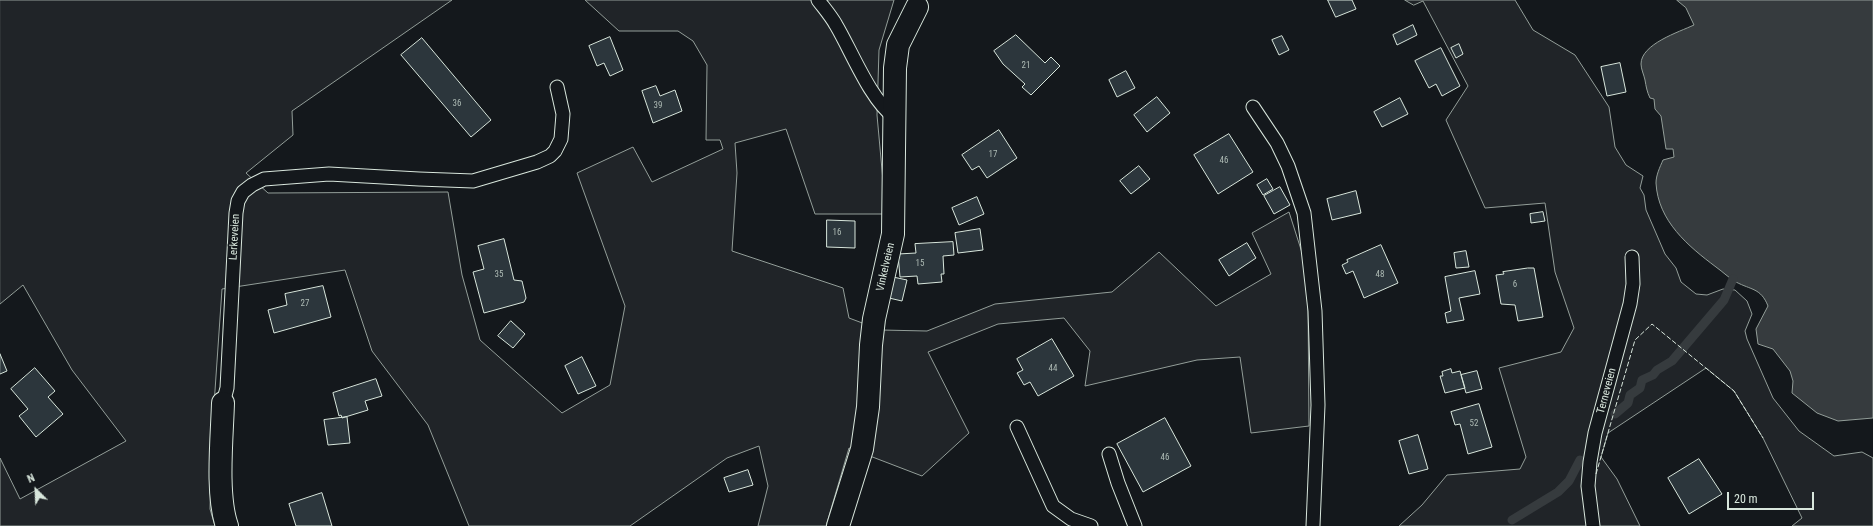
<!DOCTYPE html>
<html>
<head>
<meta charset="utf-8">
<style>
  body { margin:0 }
  #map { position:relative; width:1873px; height:526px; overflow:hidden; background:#14181c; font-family:"Roboto Condensed",sans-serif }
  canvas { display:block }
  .north { position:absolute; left:16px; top:470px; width:40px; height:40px; -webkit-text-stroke:3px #14181c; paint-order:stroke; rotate:336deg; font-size:11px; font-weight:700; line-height:16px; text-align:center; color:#d8e6dc }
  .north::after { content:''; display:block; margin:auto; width:14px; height:18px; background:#d8e6dc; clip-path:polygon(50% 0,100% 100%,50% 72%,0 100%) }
  .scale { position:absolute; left:1727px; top:492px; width:87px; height:18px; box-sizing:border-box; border:2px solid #d8e6dc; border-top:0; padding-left:5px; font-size:12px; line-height:14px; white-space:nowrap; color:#d8e6dc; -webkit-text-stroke:3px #14181c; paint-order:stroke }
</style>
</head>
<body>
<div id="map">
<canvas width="1873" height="526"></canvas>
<div class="north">N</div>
<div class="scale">20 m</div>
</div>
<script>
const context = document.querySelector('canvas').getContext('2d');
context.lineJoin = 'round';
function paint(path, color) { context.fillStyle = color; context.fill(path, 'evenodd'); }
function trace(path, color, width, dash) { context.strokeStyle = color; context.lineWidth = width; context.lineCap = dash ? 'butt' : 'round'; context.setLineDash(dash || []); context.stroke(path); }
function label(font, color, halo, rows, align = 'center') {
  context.font = font + ' "Roboto Condensed",sans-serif'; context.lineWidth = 3; context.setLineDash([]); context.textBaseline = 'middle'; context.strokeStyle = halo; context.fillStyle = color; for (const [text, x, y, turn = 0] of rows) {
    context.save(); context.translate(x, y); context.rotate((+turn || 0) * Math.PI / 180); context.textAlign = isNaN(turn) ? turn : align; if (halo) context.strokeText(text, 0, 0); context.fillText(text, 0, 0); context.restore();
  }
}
const green = new Path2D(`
  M 0,0 L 452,0 L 292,111 L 293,135 L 246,173 L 268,193 L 448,192 L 462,275 L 480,340 L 562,413 L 610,385 L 625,306 L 577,173 L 633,147 L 652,182 L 723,149 L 720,140 L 706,140 L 707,65 L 693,41 L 678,31 L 619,31 L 585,0 L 894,0 L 879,50 L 877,115 L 886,214 L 815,214 L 786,129 L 735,143 L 737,173 L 732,251 L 843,288 L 849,318 L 881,330 L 927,331 L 995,304 L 1112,292 L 1159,252 L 1216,306 L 1271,274 L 1252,233 L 1289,212 L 1305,262 L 1308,303 L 1309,426 L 1251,433 L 1240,357 L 1197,360 L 1085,386 L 1090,351 L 1064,318 L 998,324 L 928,352 L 969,433 L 922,476 L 849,448 L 826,526 L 758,526 L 768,486 L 759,446 L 727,458 L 630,526 L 469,526 L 428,425 L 372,351 L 345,270 L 222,289 L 212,434 L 210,509 L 215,526 L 0,526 L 0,458 L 20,499 L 126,441 L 72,370 L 23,285 L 0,304 Z
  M 1405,0 L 1515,0 L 1533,30 L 1575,55 L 1609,107 L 1615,147 L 1626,165 L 1643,176 L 1640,188 L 1644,195 L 1646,210 L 1665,254 L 1676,268 L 1681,282 L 1696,294 L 1707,295 L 1723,289 L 1735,290 L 1747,301 L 1752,314 L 1745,331 L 1747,339 L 1773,398 L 1799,431 L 1834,456 L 1862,452 L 1873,458 L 1873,526 L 1792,526 L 1802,518 L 1763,438 L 1734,391 L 1706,368 L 1608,433 L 1601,457 L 1617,479 L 1640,526 L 1399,526 L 1422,505 L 1447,475 L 1520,469 L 1526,457 L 1499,368 L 1561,352 L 1574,328 L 1555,272 L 1545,203 L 1485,208 L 1446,120 L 1468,86 L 1423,1 L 1414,5 Z`);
paint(green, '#202428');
trace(green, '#939e99', 1);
const water = new Path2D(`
  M 1677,0 L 1873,0 L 1873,418 L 1838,421 L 1817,413 L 1792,393 L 1793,381 L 1790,371 L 1773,349 L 1758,344 L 1756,329 L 1768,306 C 1761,288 1751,290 1736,282 C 1729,278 1723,272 1716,267 C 1688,246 1658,221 1656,183 C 1656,175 1660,167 1663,160 L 1674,157 L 1673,149 L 1666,149 L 1661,116 L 1655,109 L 1654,99 L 1650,98 C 1647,92 1646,86 1645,80 C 1644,75 1641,69 1641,64 C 1641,44 1679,32 1694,25 L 1686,8 Z`);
paint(water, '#363b3e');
trace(water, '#939e99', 1);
trace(new Path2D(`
  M 1615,414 L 1628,403 L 1630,395 L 1640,388 L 1642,380 L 1653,375 L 1657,370 L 1672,361 L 1724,300 L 1733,279
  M 1512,520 L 1558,492 L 1569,481 L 1580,460`), '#363b3e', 9);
const building = new Path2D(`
  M 1328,0 L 1352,0 L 1356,9 L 1336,17 Z
  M 1413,25 L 1417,35 L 1397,45 L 1393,35 Z
  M 1016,35 L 1045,63 L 1051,57 L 1060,66 L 1031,95 L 1022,87 L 1025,84 L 1003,64 L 994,51 Z
  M 1282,36 L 1289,50 L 1279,55 L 1272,40 Z
  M 610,37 L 623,70 L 610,76 L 604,63 L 597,66 L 589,46 Z
  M 422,38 L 491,120 L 471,137 L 401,55 Z
  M 1459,44 L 1463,54 L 1456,58 L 1451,48 Z
  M 1441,48 L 1460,86 L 1442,96 L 1436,84 L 1429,88 L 1415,61 Z
  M 1620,63 L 1626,92 L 1607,96 L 1601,67 Z
  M 1126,71 L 1135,88 L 1117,97 L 1109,80 Z
  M 656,86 L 660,96 L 675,90 L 682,111 L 653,123 L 642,91 Z
  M 1157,97 L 1170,113 L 1147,132 L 1134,115 Z
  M 1400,98 L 1408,114 L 1382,127 L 1374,112 Z
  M 999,130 L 1017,158 L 987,178 L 979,166 L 972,170 L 962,155 Z
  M 1229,134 L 1253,172 L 1218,194 L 1194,155 Z
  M 1139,166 L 1150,179 L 1131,194 L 1120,181 Z
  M 1267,179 L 1273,189 L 1263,195 L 1257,185 Z
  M 1280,187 L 1290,205 L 1274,214 L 1264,196 Z
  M 1356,191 L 1361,213 L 1332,220 L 1327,199 Z
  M 977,197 L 984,214 L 959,225 L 952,208 Z
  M 1543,212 L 1545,221 L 1531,223 L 1530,214 Z
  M 827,220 L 855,221 L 855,248 L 827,247 Z
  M 980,229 L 983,250 L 958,253 L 955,233 Z
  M 504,239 L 514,280 L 522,281 L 526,298 L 524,302 L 484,313 L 473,272 L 484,269 L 478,246 Z
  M 953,242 L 954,255 L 943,256 L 944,274 L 941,274 L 942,282 L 918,284 L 917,276 L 900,277 L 898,254 L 916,253 L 915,244 Z
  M 1247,243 L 1256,258 L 1229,276 L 1219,260 Z
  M 1381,245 L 1398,283 L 1364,298 L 1353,271 L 1346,274 L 1342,265 L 1348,262 L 1347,260 Z
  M 1466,251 L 1469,267 L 1456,268 L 1454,253 Z
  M 1528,268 L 1534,268 L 1543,317 L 1518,321 L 1515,305 L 1501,304 L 1496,275 L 1504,274 L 1503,272 Z
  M 1475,271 L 1480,294 L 1459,298 L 1464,320 L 1447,323 L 1445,313 L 1451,311 L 1445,277 Z
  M 893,277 L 907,280 L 902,301 L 889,298 Z
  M 323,286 L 331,317 L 274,333 L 268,310 L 287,305 L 285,294 Z
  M 511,321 L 525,334 L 513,348 L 498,336 Z
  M 1052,339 L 1074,376 L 1038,396 L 1030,382 L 1024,385 L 1017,373 L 1023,370 L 1017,359 Z
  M 0,354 L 7,371 L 0,374 Z
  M 582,357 L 596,386 L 578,394 L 565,366 Z
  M 35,368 L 55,391 L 48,397 L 63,414 L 36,437 L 19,416 L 28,409 L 11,389 Z
  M 1451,369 L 1452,373 L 1460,371 L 1465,388 L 1445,393 L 1440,376 L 1443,376 L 1442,372 Z
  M 1477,371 L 1482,389 L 1466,393 L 1461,375 Z
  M 376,379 L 382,396 L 365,401 L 368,410 L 342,418 L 341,415 L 339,416 L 333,393 Z
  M 1479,404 L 1492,447 L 1468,454 L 1460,424 L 1455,425 L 1451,412 Z
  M 347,417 L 350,443 L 328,445 L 324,420 Z
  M 1165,418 L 1191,466 L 1143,492 L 1117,444 Z
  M 1418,435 L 1428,469 L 1409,474 L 1399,441 Z
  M 1699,459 L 1722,494 L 1689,514 L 1668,478 Z
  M 748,470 L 753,485 L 729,492 L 724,478 Z
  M 322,493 L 332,526 L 296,526 L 289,504 Z`);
paint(building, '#2c363c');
trace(building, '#d8e6dc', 1);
const lane = new Path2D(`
  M 818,0 C 824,8 831,16 836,25 C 852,52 870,99 894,117
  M 1253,107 L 1277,143 L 1288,166 L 1304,213 L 1315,311 L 1318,405 L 1313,526
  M 223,403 L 227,388 L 236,213 L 238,201 L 243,192 L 252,185 L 264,179 L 329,174 L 419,179 L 473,181 L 537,162 L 550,156 L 555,151 L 561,139 L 563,114 L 557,87
  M 1017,427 L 1053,506 L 1071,519 L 1091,526
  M 1109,454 L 1118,483 L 1135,526
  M 1593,526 L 1588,486 L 1590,462 L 1595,433 L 1630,304 L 1633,284 L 1632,257`);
const street = new Path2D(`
  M 223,403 C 222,437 216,495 227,526
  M 838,526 L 862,449 L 868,407 L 871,345 L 874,319 L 893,234 L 895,68 L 898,45 L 917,7`);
trace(lane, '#d8e6dc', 15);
trace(street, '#d8e6dc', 24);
trace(lane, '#14181c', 13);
trace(street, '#14181c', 22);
trace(new Path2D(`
  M 1596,474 L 1635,340 L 1652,324 L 1734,391 L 1763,438`), '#d8e6dc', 1, [5, 2]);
label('9px', '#adbab4', null, [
  ["21",1026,66],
  ["36",457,104],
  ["39",658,106],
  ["17",993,155],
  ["46",1224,161],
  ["16",837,233],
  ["15",920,264],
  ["35",499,275],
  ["48",1380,275],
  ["6",1515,285],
  ["27",305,304],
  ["44",1053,369],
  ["52",1474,424],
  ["46",1165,458]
]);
label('11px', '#d8e6dc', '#14181c', [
  ["Lerkeveien",235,237,-87],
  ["Vinkelveien",886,267,-77],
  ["Terneveien",1607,391,-75]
]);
</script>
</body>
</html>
